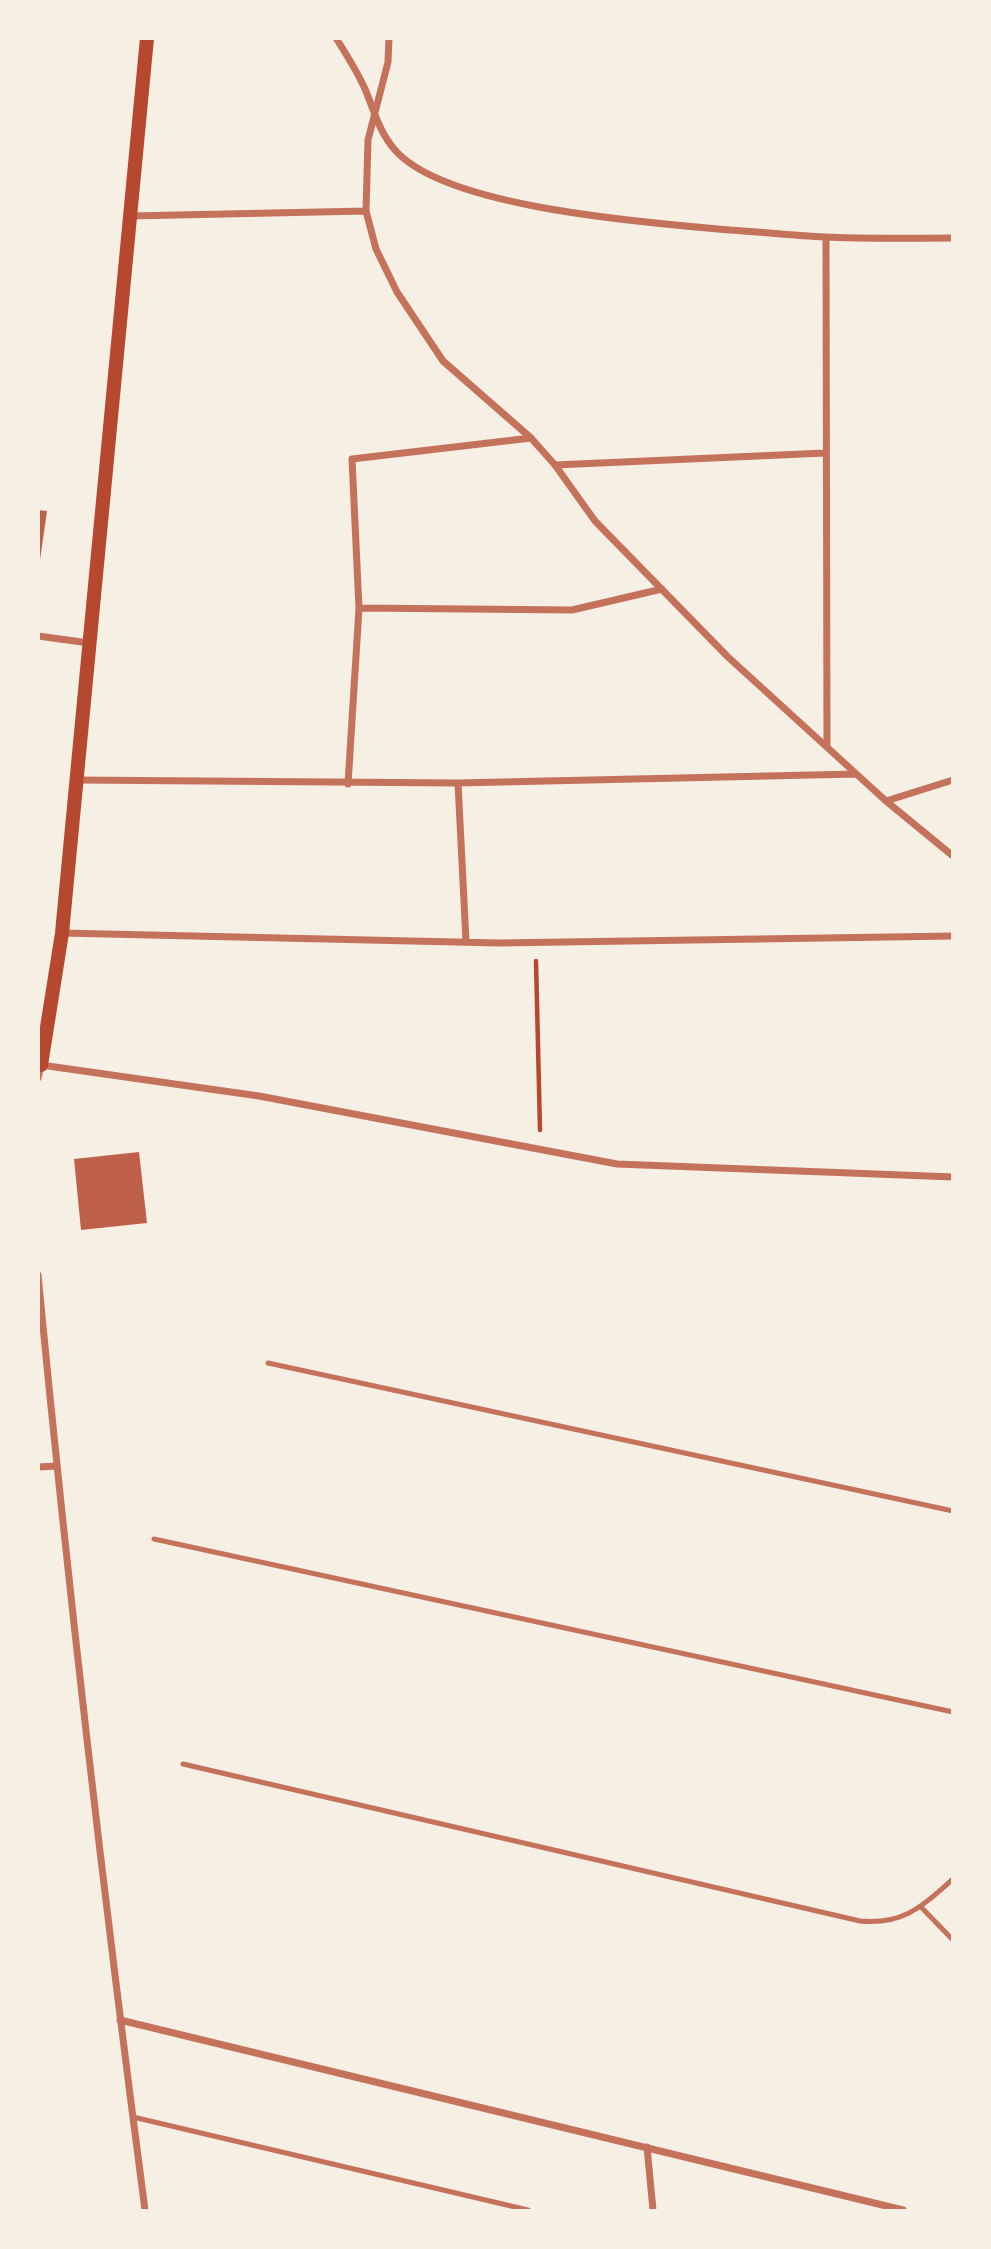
<!DOCTYPE html>
<html>
<head>
<meta charset="utf-8">
<style>
  body { margin:0 }
  #map { position:relative; width:991px; height:2249px; overflow:hidden; background:#f6efe4; font-family:"Source Serif 4",serif }
  canvas { display:block }
  .frame { position:absolute; inset:0; border:40px solid #f6efe4; pointer-events:none }
</style>
</head>
<body>
<div id="map">
<canvas width="991" height="2249"></canvas>
<div class="frame"></div>
</div>
<script>
const context = document.querySelector('canvas').getContext('2d');
context.lineJoin = 'round';
function paint(path, color) { context.fillStyle = color; context.fill(path, 'evenodd'); }
function trace(path, color, width, dash) { context.strokeStyle = color; context.lineWidth = width; context.lineCap = dash ? 'butt' : 'round'; context.setLineDash(dash || []); context.stroke(path); }
paint(new Path2D(`
  M 38,510 L 47,511 L 40,560 L 38,560 Z
  M 139,1152 L 147,1223 L 81,1230 L 74,1159 Z`), '#bf614a');
trace(new Path2D(`
  M 536,961 L 540,1130`), '#b5482f', 4.5);
trace(new Path2D(`
  M 268,1363 L 953,1511
  M 154,1539 L 953,1712
  M 183,1764 L 860,1921 C 904,1925 922,1906 953,1879
  M 921,1907 L 953,1940
  M 133,2117 L 528,2210`), '#c5725c', 5);
trace(new Path2D(`
  M 336,38 C 346,54 357,71 365,89 C 374,110 379,132 395,150 C 446,209 653,223 730,230 C 762,232 794,236 825,237 C 868,239 910,238 953,238
  M 389,38 L 388,62 L 368,140 L 366,211 L 376,249 L 397,292 L 443,361 L 531,438 L 555,465 L 595,521 L 728,657 L 886,801 L 953,856
  M 130,216 L 366,211
  M 826,238 L 827,747
  M 555,465 L 825,453
  M 359,608 L 572,610 L 662,589
  M 38,636 L 89,643
  M 77,780 L 458,783 L 856,774
  M 458,783 L 466,941
  M 348,784 L 359,608 L 352,459 L 531,438
  M 886,801 L 953,780
  M 62,933 L 499,943 L 953,936
  M 38,1078 L 41,1065 L 259,1096 L 617,1164 L 953,1177
  M 38,1275 C 68,1587 104,1899 145,2210
  M 38,1467 L 57,1466
  M 120,2020 L 903,2210
  M 647,2147 L 653,2210`), '#c5725c', 7);
trace(new Path2D(`
  M 38,1064 L 41,1065 L 62,933 L 147,38`), '#b5482f', 14);
</script>
</body>
</html>
